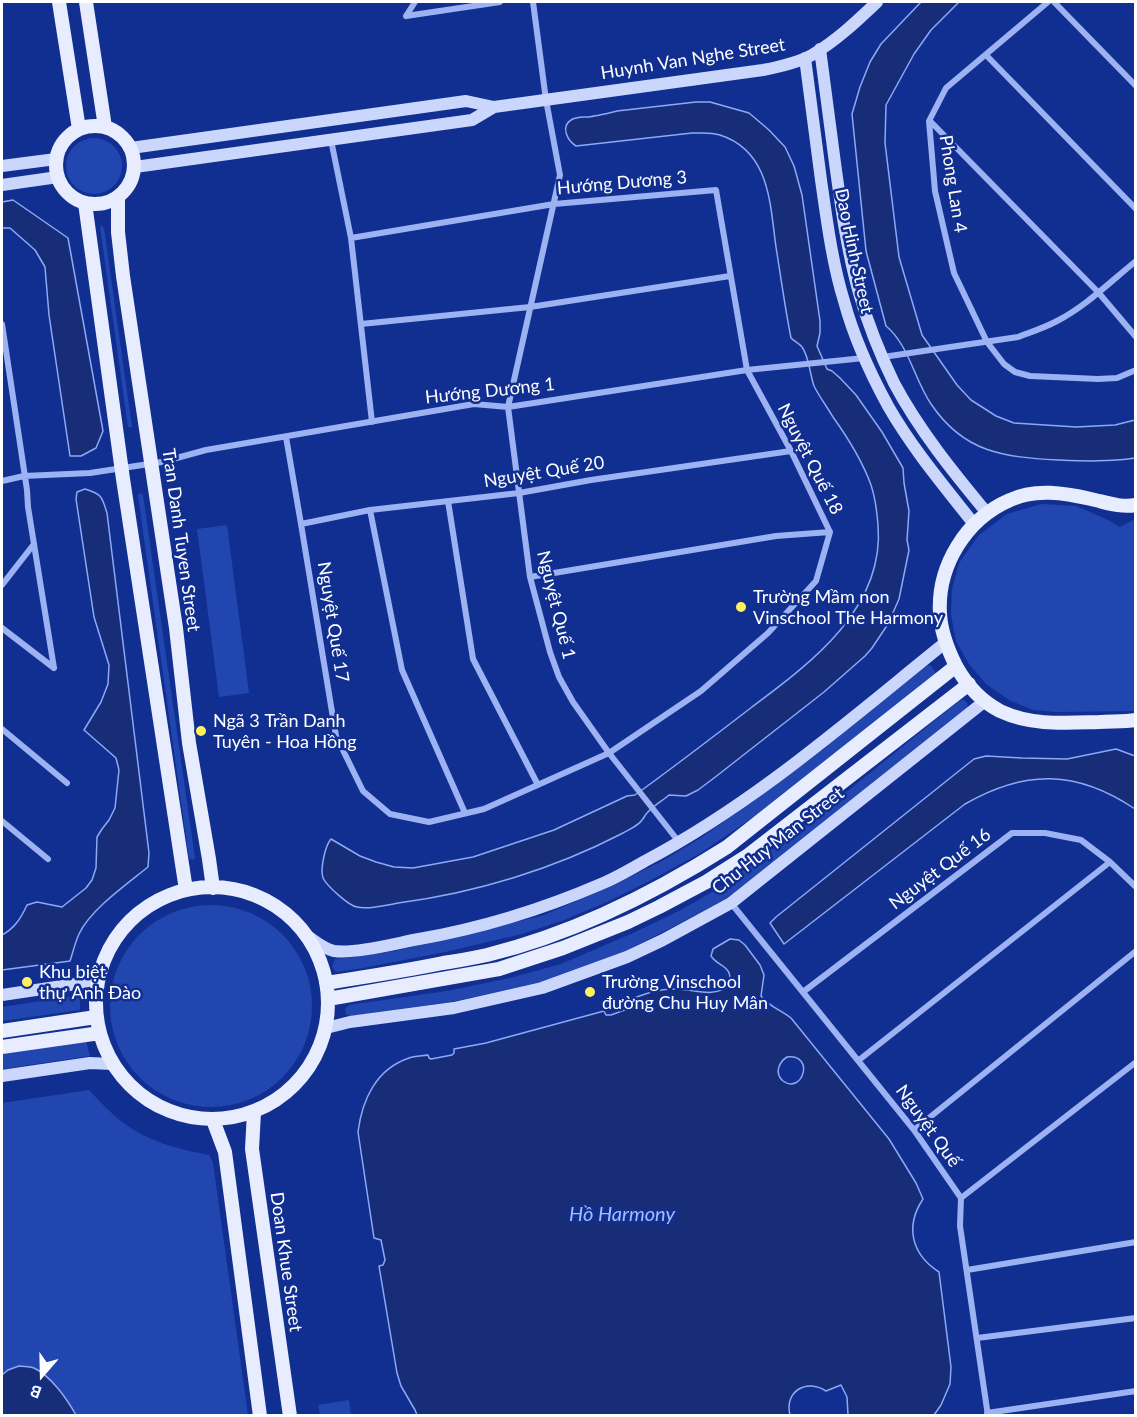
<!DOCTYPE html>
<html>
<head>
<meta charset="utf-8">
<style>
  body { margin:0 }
  #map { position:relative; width:1137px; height:1417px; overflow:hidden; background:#112f91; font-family:Lato,sans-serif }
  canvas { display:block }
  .frame { position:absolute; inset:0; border:3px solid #fff; pointer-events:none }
  .north { position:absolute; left:12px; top:1345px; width:60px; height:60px; -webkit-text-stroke:4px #112f91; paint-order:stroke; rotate:200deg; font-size:16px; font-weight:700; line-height:24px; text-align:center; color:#fff }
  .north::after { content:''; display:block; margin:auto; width:21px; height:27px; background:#fff; clip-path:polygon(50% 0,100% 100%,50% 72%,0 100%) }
</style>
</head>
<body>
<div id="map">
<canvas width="1137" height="1417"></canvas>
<div class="frame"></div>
<div class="north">B</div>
</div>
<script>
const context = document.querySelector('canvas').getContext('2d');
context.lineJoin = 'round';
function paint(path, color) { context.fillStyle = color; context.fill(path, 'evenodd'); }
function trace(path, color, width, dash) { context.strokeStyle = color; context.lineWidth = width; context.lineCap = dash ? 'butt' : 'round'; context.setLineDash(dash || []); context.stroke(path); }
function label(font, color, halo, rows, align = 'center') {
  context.font = font + ' Lato,sans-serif'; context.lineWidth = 5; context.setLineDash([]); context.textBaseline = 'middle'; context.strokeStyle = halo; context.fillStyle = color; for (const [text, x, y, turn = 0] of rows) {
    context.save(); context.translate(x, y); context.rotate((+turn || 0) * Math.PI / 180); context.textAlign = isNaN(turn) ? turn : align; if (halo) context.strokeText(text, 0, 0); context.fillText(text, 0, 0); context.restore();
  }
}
paint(new Path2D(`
  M66 166a28 28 0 1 1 56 0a28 28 0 1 1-56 0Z
  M 102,226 L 104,228 L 132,427 L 128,427 L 100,227 Z
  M 141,493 L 143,495 L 195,858 L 193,860 L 189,858 L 138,496 L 138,494 Z
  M 1041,504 L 1076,506 L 1108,520 L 1120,527 L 1135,519 L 1135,711 L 1056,712 L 1033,710 L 1009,700 L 986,684 L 969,664 L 956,641 L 951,615 L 952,589 L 959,563 L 979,535 L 1007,514 Z
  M 227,525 L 249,693 L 219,697 L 197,529 Z
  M 930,665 L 935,671 L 935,675 L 783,797 L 699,854 L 651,880 L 607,902 L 564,920 L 522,934 L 445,952 L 363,968 L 336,972 L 332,967 L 335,959 L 346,958 L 395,951 L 492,928 L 544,915 L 614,885 L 664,860 L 699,839 L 751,803 L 825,748 L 923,667 Z
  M 964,700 L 967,703 L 968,708 L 792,851 L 727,898 L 669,929 L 625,951 L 582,969 L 539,983 L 450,1002 L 351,1016 L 346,1014 L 345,1009 L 349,1005 L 447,991 L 510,978 L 561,964 L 631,934 L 681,910 L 719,888 L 803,827 L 959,701 Z
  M110 1006a101 101 0 1 1 202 0a101 101 0 1 1-202 0Z
  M 80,995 L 80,1010 L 2,1021 L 2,1007 Z
  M 86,1041 L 90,1056 L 2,1069 L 2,1054 Z
  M 89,1090 C 102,1104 117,1120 134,1130 C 157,1144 183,1150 209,1155 L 213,1163 L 248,1415 L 2,1415 L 2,1103 Z
  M 349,1400 L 351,1415 L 320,1415 L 318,1405 Z`), '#2246b0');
const water = new Path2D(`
  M 921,2 L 959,2 L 931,30 L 914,54 L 886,105 L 885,143 L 899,257 L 922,335 L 957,385 L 971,400 L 996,416 L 1014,423 L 1076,427 L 1115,425 L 1135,420 L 1135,458 C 1109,462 1084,461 1058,460 C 1004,457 964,453 931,404 C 914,379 909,345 886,326 L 866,251 L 852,114 L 860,87 L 870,62 L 881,44 Z
  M 696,102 L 710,102 L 749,113 L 769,130 L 785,147 L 794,166 L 802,195 L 820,321 L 820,333 L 817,346 L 827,369 L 832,371 L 840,378 L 856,395 L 882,432 L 903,468 L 904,483 L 909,511 L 907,540 L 909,550 L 899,599 L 888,624 L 872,648 L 865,656 L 824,692 L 714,778 L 698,790 L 686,796 L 669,795 C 662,801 653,806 647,813 C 645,815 644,818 642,820 C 638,826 630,829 623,833 C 554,869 475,893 398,903 C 386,905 369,910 357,907 C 349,906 327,886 323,878 C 320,869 325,846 331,839 L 360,856 L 376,862 L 394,867 L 413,868 L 473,857 L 554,830 L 627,796 L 635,795 C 674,767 713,737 752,707 C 811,663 885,608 878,525 C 877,511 875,497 871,485 C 862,460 848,438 833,417 C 827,407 819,396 814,386 C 810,375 809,356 802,347 C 800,344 794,341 791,338 C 785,308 781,278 776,247 C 770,204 770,151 720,135 C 711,132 702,133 692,133 L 576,146 C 568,141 560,127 571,120 C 577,116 587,118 594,116 C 602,115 609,113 617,111 C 643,108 669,105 696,102 Z
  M 13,200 L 68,238 L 103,431 L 96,448 L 81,456 L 70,456 L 49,315 L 45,267 L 35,250 L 10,228 L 2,228 L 2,202 Z
  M 85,489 C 102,494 102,497 107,513 L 149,853 L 148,867 C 127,884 90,910 79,934 C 75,943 73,952 70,961 L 2,970 L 2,935 C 15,928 21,918 27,905 L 37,902 L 62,907 L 86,888 L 92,880 L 96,868 L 97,837 L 102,829 L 109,820 L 115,808 L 119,770 L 116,758 L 84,730 L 101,702 L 108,684 L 109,665 L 94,617 L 76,499 L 77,492 Z
  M 1116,749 L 1135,756 L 1135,809 C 1077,770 1026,769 965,804 L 784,944 L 770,923 L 776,917 L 974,759 L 986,756 L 1022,758 L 1067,759 Z
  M 730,939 L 739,940 L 745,945 L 760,965 L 764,975 L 761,996 C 768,1006 781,1010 791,1018 L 889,1139 L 916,1183 L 923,1199 C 905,1226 911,1254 939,1272 L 951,1367 L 950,1384 L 941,1405 L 934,1415 L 848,1415 L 847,1397 L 841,1385 L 826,1391 C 806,1378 784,1392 790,1415 L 417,1415 L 415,1410 L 401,1386 L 397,1373 L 379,1266 L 383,1265 L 385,1260 L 381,1240 L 374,1238 L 358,1132 C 362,1100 376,1069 409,1058 C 415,1056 422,1056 428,1055 L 429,1058 L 431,1059 L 452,1055 L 454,1053 L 454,1049 L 486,1043 L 604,1011 L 606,1015 L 611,1015 L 630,1008 L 631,999 C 645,994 658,989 673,989 C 693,988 711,999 729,986 C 734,965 719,968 711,956 L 713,949 ZM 787,1057 C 816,1054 802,1095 783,1081 C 774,1073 779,1062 787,1057 Z
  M 19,1366 C 24,1367 29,1366 34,1368 C 51,1376 67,1399 76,1415 L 2,1415 L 2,1375 L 8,1370 Z`);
paint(water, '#172d78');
trace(water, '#8da9f6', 1.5);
trace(new Path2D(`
  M 533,2 L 546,100 L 560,175 L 508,407 L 530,577 L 550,652 L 559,677 L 573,702 L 609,753 L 679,842
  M 1048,2 L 946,88 L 929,121 L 935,191 L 954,273 L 987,342 L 1004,364 L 1015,372 L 1030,376 L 1098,379 L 1117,378 L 1136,370
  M 1054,2 L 1136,86
  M 406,16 L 500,2
  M 406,16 L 415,2
  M 986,55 L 1136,209
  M 930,121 L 1098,292 L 1136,337
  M 331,140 L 351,238 L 372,422
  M 2,324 L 27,490 L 28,507 L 54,668
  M 361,324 L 530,307 L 730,276
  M 883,357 L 1018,337 C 1031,332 1044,328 1057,321 C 1086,306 1110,282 1136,261
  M 286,437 L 301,524 L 336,736 L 363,791 L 390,814 L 429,822 L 484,809 L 609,753 L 701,691 L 768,633 L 816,581 L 830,532 L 791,451 L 747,370 L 716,190 L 554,204 L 351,238
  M 2,481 L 24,476 L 90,473 L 162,462 L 206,450 L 474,404 L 508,407 L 747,370 L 864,358
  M 448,501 L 473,659 L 538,785
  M 370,510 L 402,670 L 465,813
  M 301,524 L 370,510 L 519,493 L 591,480 L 791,451
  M 530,577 L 776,536 L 830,532
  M 2,585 L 34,544
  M 2,628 L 54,668
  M 2,729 L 67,783
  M 2,821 L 48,859
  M 731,903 L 914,1130 L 961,1198 L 960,1226 L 988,1416
  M 803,992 L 1012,833 L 1045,833 L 1081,840 L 1110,862 L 1136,887
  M 859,1060 L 1110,862
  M 914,1130 L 1136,951
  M 961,1198 L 1136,1062
  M 967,1270 L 1136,1242
  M 977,1338 L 1136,1318
  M 987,1413 L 1136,1391`), '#9cb2f3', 6);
trace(new Path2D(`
  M 820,49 C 825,87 830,125 835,163 C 841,207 847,251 859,293 C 868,324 880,354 894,383 C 919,430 953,472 987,513
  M 805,58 C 810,99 816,139 821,180 C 827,221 832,262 844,301 C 854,338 870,373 888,406 C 912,448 944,486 974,524
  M 131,148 L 466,101 L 494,107 L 763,70 C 779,67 797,63 812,55 C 836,41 857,21 877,2
  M 2,166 L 56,159
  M 135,167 L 472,120 L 494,107
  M 2,185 L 58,177
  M 306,935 C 315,941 324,949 334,951 C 355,954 397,943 419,939 C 482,928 543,909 601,884 C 616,878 631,869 645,861 C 755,803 849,720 946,642
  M 2,995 L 76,984 L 97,979
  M 326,1028 L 350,1022 L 454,1008 L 542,988 L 627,957 L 663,940 L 731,903 L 985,701
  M 2,1076 L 90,1063 L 112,1064`), '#cbd6fc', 12);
trace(new Path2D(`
  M 59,2 L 79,129
  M 86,2 L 105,127
  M56 165a39 39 0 1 1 78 0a39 39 0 1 1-78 0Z
  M 118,197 L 118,232 L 123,276 L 176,628 L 189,743 L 209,859 L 213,888
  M 85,203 L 123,479 L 186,890
  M 1136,505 C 1120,508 1105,502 1091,499 C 1065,493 1035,488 1010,500 C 966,519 937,566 940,614 C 941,632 948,650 956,666 C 966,684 981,701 1000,711 C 1032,726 1065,723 1099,722 C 1111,721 1123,722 1136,720
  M96 1003a116 116 0 1 1 232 0a116 116 0 1 1-232 0Z
  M 326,983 C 365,977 404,971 443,963 C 457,961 473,958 487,955 C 573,934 653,894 727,847 L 956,666
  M 328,999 L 499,969 L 563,948 L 628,922 L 659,907 L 706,882 L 747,856 L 969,684
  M 2,1031 L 96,1017
  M 2,1047 L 100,1033
  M 254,1112 L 252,1149 L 290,1416
  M 213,1120 L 225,1152 L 260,1416`), '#e8ecff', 14);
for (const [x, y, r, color] of [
  [741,607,6,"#fff15e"],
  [201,731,6,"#fff15e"],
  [27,982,6,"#fff15e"],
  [590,992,6,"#fff15e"]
]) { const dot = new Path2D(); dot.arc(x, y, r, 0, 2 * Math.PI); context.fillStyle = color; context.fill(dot); trace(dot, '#112f91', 2); }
label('18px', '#fff', '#112f91', [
  ["Huynh Van Nghe Street",693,59,-9],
  ["Hướng Dương 3",622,183,-5],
  ["Phong Lan 4",953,184,81],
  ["Dao Hinh Street",854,251,78],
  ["Hướng Dương 1",490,391,-6],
  ["Nguyệt Quế 18",810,459,63],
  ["Nguyệt Quế 20",544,472,-9],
  ["Tran Danh Tuyen Street",181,540,82],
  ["Nguyệt Quế 1",556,605,76],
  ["Nguyệt Quế 17",333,622,81],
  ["Chu Huy Man Street",778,841,-38],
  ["Nguyệt Quế 16",940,869,-37],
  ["Nguyệt Quế",928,1126,54],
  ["Doan Khue Street",286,1262,82]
]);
label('18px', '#fff', '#112f91', [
  ["Trường Mầm non",753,597],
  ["Vinschool The Harmony",753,618],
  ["Ngã 3 Trần Danh",213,721],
  ["Tuyên - Hoa Hồng",213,742],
  ["Khu biệt",39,972],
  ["thự Anh Đào",39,993],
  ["Trường Vinschool",602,982],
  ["đường Chu Huy Mân",602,1003]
], 'left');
label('italic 20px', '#a8bdfa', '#112f91', [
  ["Hồ Harmony",622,1215]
]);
</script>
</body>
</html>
